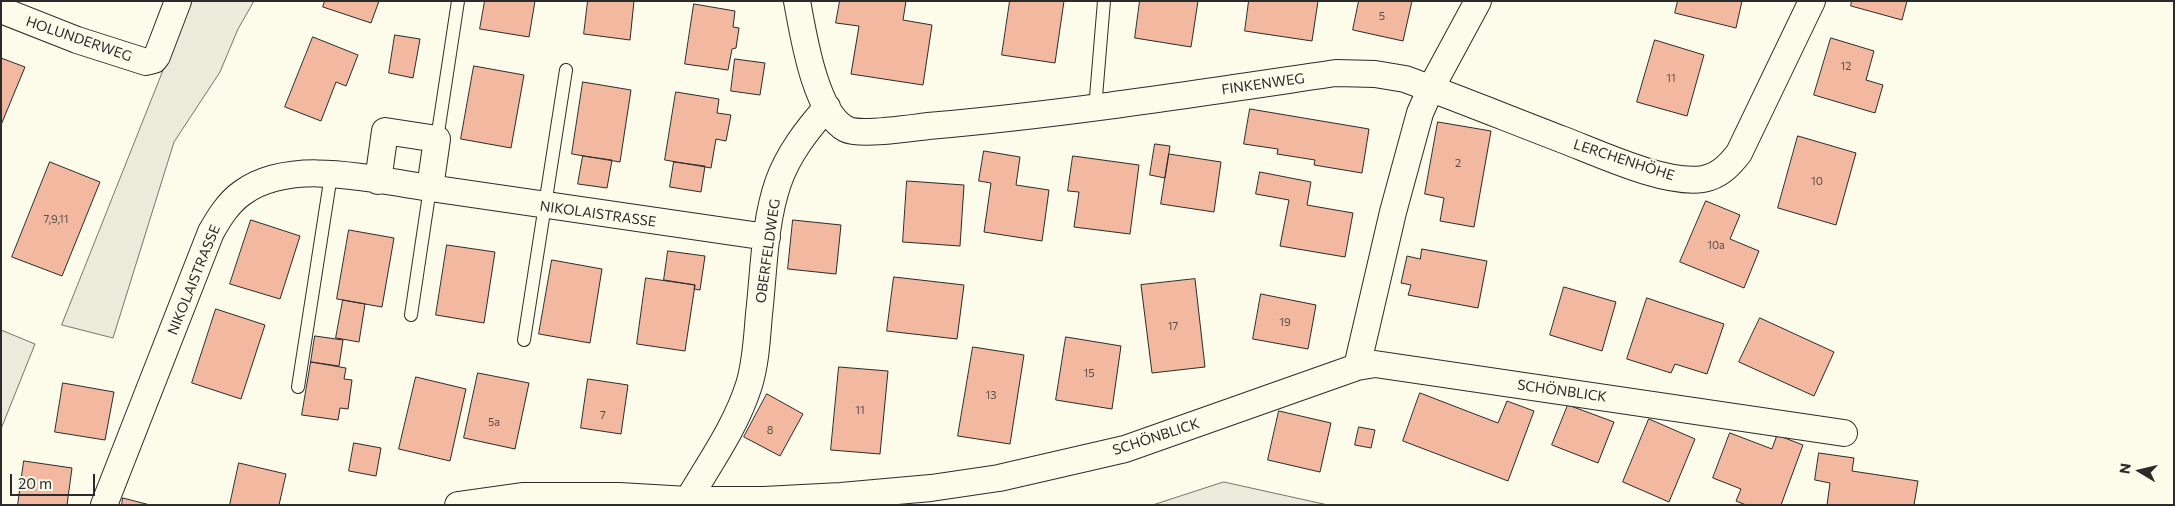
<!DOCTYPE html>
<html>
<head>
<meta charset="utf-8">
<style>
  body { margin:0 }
  #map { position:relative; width:2175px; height:506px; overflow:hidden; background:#fdfbea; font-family:Commissioner,sans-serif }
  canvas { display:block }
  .frame { position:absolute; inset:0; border:2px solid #2b2b2b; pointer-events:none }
  .north { position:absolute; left:2115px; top:446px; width:50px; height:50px; -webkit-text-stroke:4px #fdfbea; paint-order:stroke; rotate:279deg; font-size:14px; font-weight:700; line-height:20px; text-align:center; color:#2b2b2b }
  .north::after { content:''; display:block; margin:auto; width:18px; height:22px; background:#2b2b2b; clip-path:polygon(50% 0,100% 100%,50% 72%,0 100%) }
  .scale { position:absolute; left:10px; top:474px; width:85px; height:22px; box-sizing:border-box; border:2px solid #2b2b2b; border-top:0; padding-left:6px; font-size:15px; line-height:18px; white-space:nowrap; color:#2b2b2b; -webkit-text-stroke:4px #fdfbea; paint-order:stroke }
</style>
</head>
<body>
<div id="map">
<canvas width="2175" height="506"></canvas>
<div class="frame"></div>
<div class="north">N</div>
<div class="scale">20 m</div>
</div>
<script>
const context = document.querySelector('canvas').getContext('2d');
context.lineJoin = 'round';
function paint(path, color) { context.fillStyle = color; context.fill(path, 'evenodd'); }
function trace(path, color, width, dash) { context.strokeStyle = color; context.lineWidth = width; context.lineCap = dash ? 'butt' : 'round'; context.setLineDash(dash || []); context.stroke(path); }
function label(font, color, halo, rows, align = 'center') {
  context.font = font + ' Commissioner,sans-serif'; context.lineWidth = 4; context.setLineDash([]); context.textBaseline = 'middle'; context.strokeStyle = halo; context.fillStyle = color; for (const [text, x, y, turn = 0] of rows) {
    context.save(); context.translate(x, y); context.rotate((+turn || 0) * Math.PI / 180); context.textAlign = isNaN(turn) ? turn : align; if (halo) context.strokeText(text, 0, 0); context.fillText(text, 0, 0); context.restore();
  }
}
const green = new Path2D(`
  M 191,1 L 254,1 L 238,29 L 220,72 L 174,142 L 113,338 L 62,325 Z
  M 1,330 L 35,344 L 1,429 Z
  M 1224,482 L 1328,505 L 1153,505 Z`);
paint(green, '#ecebdb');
trace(green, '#74746e', 1);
const building = new Path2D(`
  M 325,1 L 379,1 L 371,23 L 323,7 Z
  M 485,1 L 535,1 L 529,37 L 480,29 Z
  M 588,1 L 634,1 L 630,40 L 584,34 Z
  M 840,1 L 906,1 L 903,20 L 932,25 L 923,85 L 851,74 L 859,26 L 836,23 Z
  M 1010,1 L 1064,1 L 1055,63 L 1002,55 Z
  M 1140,1 L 1198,1 L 1191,47 L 1135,38 Z
  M 1249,1 L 1318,1 L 1312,41 L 1245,31 Z
  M 1359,1 L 1412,1 L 1403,41 L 1353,30 Z
  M 1678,1 L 1742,1 L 1736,28 L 1675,13 Z
  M 1852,1 L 1907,1 L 1902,20 L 1851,6 Z
  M 694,4 L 735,11 L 733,27 L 739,28 L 736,48 L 732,49 L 728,70 L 685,64 Z
  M 395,35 L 420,39 L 413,78 L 389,73 Z
  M 313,37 L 358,55 L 346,86 L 336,82 L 321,121 L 285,107 Z
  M 1831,38 L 1874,51 L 1866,80 L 1883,85 L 1875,113 L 1814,95 Z
  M 1655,40 L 1704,55 L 1687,116 L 1637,102 Z
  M 1,58 L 25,67 L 1,125 Z
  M 735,59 L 765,63 L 760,95 L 731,91 Z
  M 474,66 L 524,75 L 511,148 L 461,139 Z
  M 583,82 L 631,90 L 620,162 L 572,154 Z
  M 676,92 L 719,99 L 717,113 L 731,115 L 726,141 L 716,139 L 711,168 L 665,160 Z
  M 1250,109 L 1369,129 L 1362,173 L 1314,165 L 1315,160 L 1277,154 L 1278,149 L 1244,144 Z
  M 1438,122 L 1491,131 L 1474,227 L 1440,221 L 1444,198 L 1425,194 Z
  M 1798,136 L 1856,153 L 1836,225 L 1778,208 Z
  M 1155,144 L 1170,146 L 1165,178 L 1150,175 Z
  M 984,151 L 1020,157 L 1016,185 L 1049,190 L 1042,241 L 984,232 L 991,183 L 979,181 Z
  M 1169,154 L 1221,162 L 1214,212 L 1161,204 Z
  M 583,156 L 612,160 L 607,188 L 578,184 Z
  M 1073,156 L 1139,165 L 1130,234 L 1074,227 L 1079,192 L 1068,191 Z
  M 50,162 L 100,182 L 62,276 L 12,257 Z
  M 674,162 L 705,166 L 701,192 L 670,187 Z
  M 1260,172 L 1311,182 L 1307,205 L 1353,213 L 1345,257 L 1280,246 L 1289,200 L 1256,194 Z
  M 907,181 L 964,185 L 960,246 L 903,242 Z
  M 1706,201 L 1740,215 L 1730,239 L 1759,251 L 1744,288 L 1680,262 Z
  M 251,220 L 300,236 L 280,299 L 230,284 Z
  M 793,220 L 841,225 L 836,274 L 788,269 Z
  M 349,230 L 394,238 L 382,307 L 337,299 Z
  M 447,245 L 495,252 L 484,323 L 436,315 Z
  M 1422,249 L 1487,261 L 1478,308 L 1408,295 L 1411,285 L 1401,283 L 1407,256 L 1420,259 Z
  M 668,251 L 705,256 L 700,290 L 694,289 L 695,285 L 664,280 Z
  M 552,260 L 602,269 L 590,343 L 539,334 Z
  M 894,277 L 964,285 L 957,339 L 887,331 Z
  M 646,278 L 695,285 L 685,351 L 637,344 Z
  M 1195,279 L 1205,367 L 1152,373 L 1141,285 Z
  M 1564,287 L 1616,302 L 1602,351 L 1550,335 Z
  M 1261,294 L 1316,305 L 1308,349 L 1253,339 Z
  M 1647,298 L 1724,324 L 1707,374 L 1675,364 L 1671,373 L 1627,359 Z
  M 343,300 L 365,304 L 359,342 L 336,338 Z
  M 216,309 L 265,325 L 241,399 L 192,383 Z
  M 1760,318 L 1834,352 L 1814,396 L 1739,362 Z
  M 315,336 L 343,340 L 339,366 L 311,362 Z
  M 1066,337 L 1121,346 L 1112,409 L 1056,400 Z
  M 973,347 L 1024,355 L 1010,444 L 958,436 Z
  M 311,362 L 346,368 L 344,379 L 352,380 L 348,409 L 340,408 L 338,420 L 302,415 Z
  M 839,367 L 888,371 L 880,454 L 831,450 Z
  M 478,373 L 529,383 L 515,449 L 464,438 Z
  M 416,377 L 466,389 L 450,461 L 399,449 Z
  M 588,379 L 628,385 L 621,434 L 581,428 Z
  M 63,383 L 114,392 L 105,440 L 55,432 Z
  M 1420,393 L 1498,423 L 1507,401 L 1534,411 L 1508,481 L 1403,441 Z
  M 767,394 L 803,414 L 780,456 L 744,437 Z
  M 1568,405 L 1614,422 L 1598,463 L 1552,445 Z
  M 1279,411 L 1331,423 L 1320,472 L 1268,460 Z
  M 1649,419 L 1695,439 L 1669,502 L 1623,482 Z
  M 1359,427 L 1375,430 L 1371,448 L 1355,445 Z
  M 1730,433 L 1772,449 L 1777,435 L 1803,445 L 1781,505 L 1746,505 L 1736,501 L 1741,489 L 1713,478 Z
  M 354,443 L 381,448 L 376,476 L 349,471 Z
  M 1819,453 L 1854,458 L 1852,471 L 1918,481 L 1914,505 L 1827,505 L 1830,483 L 1815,480 Z
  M 24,461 L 72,468 L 67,505 L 18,505 Z
  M 239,463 L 286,474 L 279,505 L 230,505 Z
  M 123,498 L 150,505 L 122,505 Z`);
paint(building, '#f2b8a0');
trace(building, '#2b2b2b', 1);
const lane = new Path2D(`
  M 1095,109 L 1104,1
  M 437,139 L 458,1
  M 411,315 L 430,188
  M 524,340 L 566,70
  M 298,387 L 331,175`);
const street = new Path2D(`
  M 797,1 C 803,33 815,113 846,129 C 860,136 911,128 928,126 C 1065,114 1200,93 1336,73 L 1375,74 L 1405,79 C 1457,98 1509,119 1561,139 C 1598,153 1665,185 1703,179 C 1719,176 1729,166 1739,153 L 1812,1
  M 1,10 L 77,40 L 146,62 L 154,60 L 157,56 L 178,1
  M 430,188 L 767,237
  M 1357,367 L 1393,212 L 1420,113 L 1431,88 L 1478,1
  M 104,505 L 211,232 C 219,218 228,203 242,193 C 292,157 373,180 430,188 L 437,139 L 385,131 L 378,181
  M 458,505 L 522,496 L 619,496 L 688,500 L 764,500 L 841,496 L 931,488 L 999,478 L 1125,449 L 1357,367 L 1375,364 L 1844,433
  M 685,505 C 708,465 735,429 749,385 C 756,362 757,337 759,314 C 764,271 764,224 778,183 C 788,154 807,130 827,107`);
trace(lane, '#2b2b2b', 14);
trace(street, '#2b2b2b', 28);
trace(lane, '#fdfbea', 12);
trace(street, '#fdfbea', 26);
label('11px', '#5d4e48', null, [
  ["5",1382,16],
  ["12",1846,66],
  ["11",1671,78],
  ["2",1458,163],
  ["10",1817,181],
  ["7,9,11",56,219],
  ["10a",1716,245],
  ["19",1285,322],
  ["17",1173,326],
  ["15",1089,373],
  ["13",991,395],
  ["11",860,410],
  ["7",603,415],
  ["5a",494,422],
  ["8",770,430]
]);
label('14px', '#2b2b2b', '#fdfbea', [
  ["HOLUNDERWEG",79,39,19],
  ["FINKENWEG",1263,84,-8],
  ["LERCHENHÖHE",1624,160,18],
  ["NIKOLAISTRASSE",598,214,8],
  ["OBERFELDWEG",768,251,-82],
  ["NIKOLAISTRASSE",194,280,-68],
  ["SCHÖNBLICK",1562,391,8],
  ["SCHÖNBLICK",1156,437,-18]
]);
</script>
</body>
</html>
